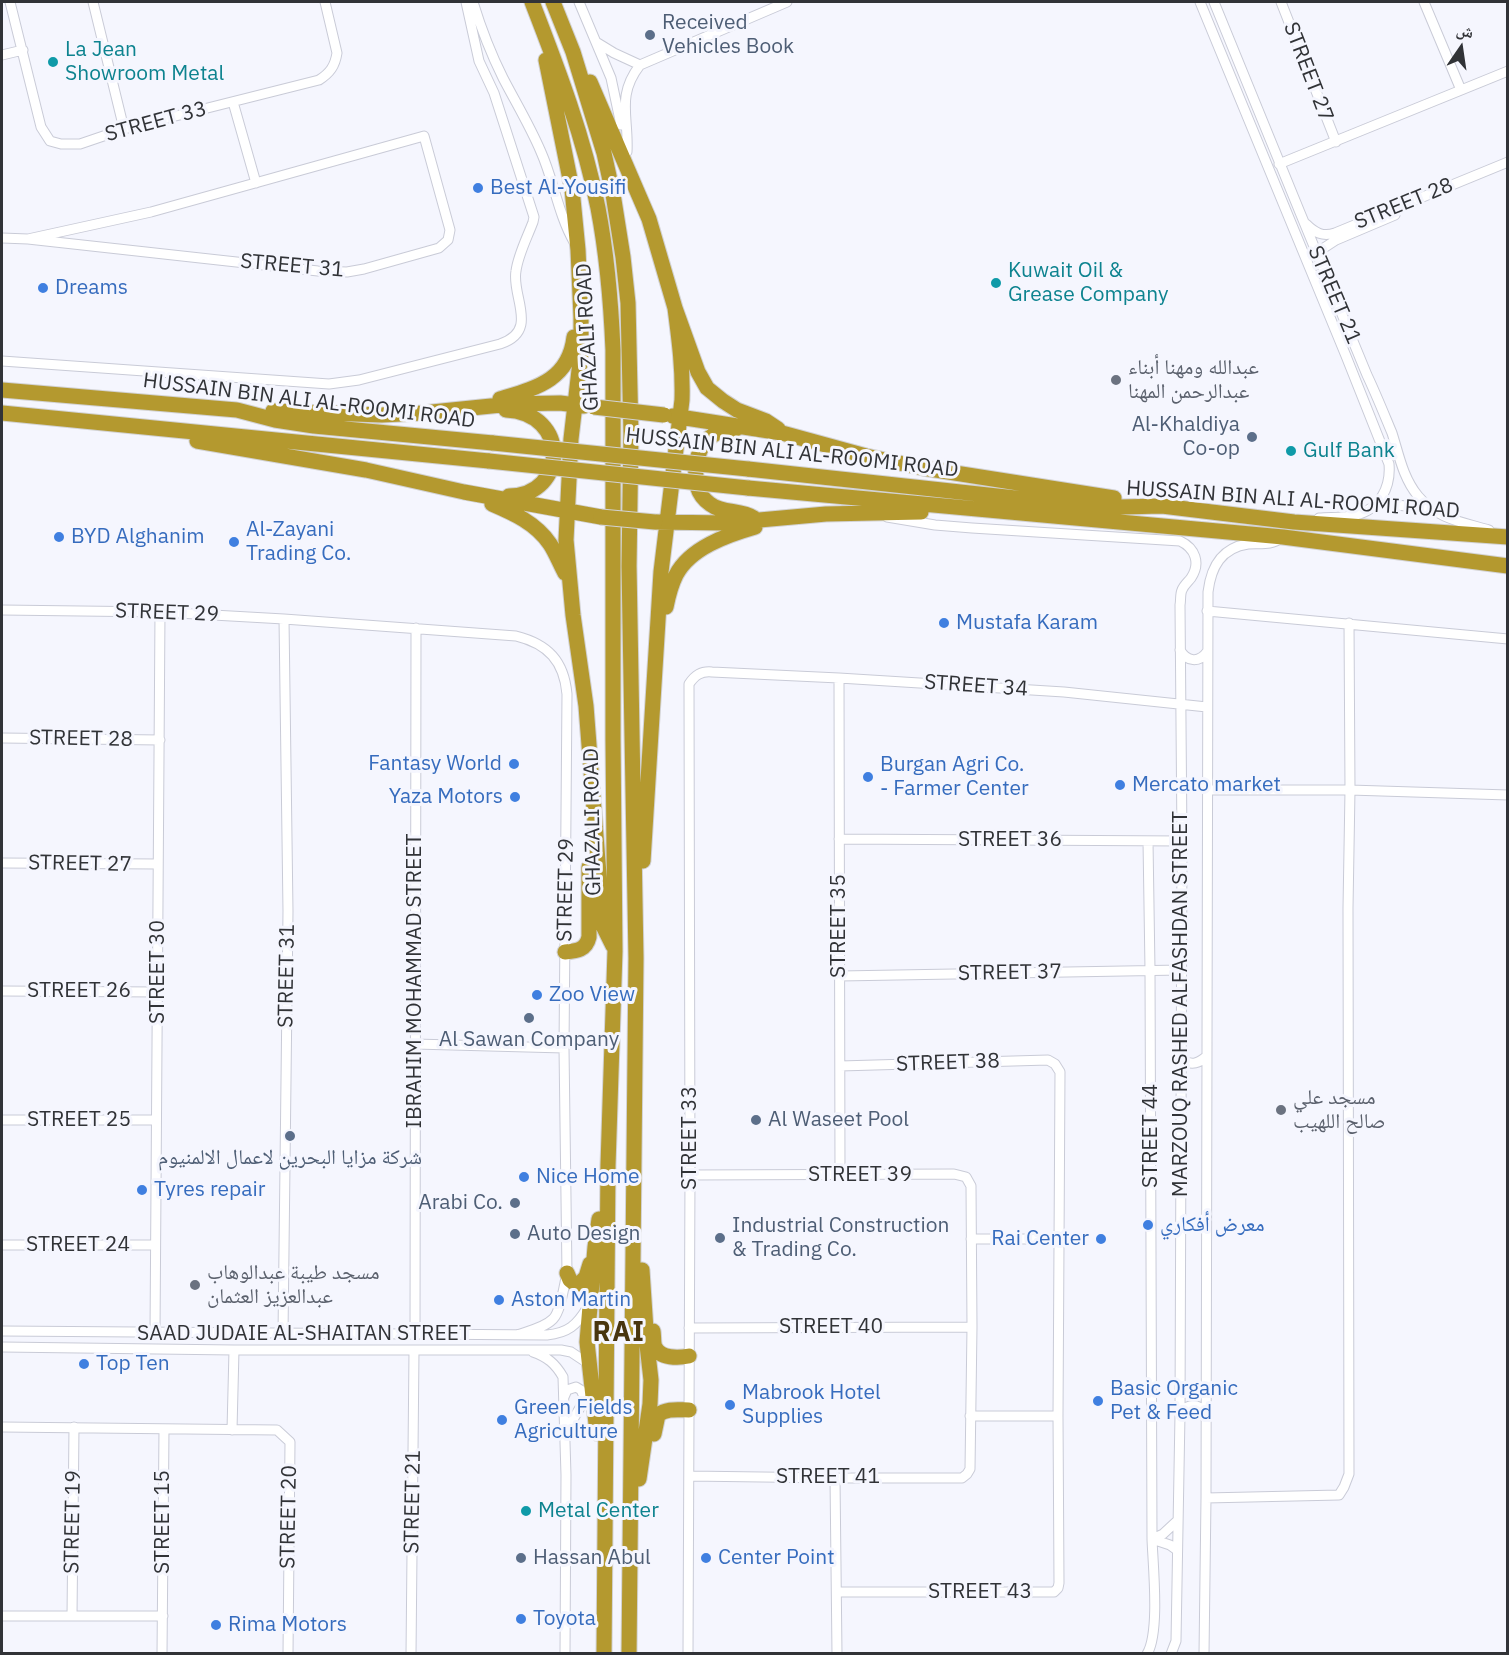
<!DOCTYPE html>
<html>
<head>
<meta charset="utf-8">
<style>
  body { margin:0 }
  #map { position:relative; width:1509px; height:1655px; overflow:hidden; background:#f5f6fe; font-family:"IBM Plex Sans","Noto Naskh Arabic",sans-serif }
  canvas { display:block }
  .frame { position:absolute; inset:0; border:3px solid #313337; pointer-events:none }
  .north { position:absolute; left:1431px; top:18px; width:60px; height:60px; -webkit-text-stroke:4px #f5f6fe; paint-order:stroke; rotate:13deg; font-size:16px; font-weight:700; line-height:24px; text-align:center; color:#313337 }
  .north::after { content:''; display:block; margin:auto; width:21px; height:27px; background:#313337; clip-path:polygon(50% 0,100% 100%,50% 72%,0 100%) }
</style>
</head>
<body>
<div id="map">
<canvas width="1509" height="1655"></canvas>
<div class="frame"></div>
<div class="north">ش</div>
</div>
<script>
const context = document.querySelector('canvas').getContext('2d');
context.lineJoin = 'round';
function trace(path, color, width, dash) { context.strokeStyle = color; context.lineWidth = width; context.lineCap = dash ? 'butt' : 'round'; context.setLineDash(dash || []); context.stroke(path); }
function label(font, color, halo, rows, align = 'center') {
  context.font = font + ' "IBM Plex Sans","Noto Naskh Arabic",sans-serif'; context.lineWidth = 6; context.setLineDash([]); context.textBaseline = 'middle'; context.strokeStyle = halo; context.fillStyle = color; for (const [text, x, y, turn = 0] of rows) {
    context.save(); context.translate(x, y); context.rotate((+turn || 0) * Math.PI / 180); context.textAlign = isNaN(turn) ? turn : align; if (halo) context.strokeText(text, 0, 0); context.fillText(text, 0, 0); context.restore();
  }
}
const minor = new Path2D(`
  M 10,2 L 41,127 L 50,141 L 61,144 L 80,144 L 124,129 L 319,80 C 330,73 335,66 337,53 L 325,2
  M 93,2 L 124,129
  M 473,2 C 481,28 491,54 503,78 C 516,103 530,126 541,152 C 554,181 558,214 574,242
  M 579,2 L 611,78 L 621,125
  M 1200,2 L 1346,356 L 1389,464 C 1391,487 1380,509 1356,515 C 1344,518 1331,517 1319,518
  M 1214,2 C 1264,126 1316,251 1367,375 C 1376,394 1384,414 1392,433 C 1399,455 1403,478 1418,496 C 1437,519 1462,522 1489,530
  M 1281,2 L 1336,142
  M 1424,2 L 1461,90
  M 596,42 L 614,53 L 640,65
  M 2,55 L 23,50
  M 233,102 L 256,183
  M 627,152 C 629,117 616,96 640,65 L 787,2
  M 1279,164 L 1508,71
  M 1306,224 C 1315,233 1323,237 1335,233 L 1508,162
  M 2,238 L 28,239 L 318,271 L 347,272 L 364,269 L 439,248 L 448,240 L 450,230 L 424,136 L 151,212 L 28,239
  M 1313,255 L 1336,240 L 1395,215
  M 2,361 L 329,384 L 359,380 L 500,344 C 540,331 511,296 516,271 C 518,255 527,238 533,222 L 534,217 L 494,93 L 479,61 L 466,2
  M 1375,505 L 1389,504 L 1430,509
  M 887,517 L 935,525 L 972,528 L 1180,541 C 1195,548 1201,563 1191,578 C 1188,582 1184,585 1182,590 C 1180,594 1181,600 1180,605 L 1182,841 L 1180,1414 L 1176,1641 L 1171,1654
  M 2,610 L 160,612 L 284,619 L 516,636 C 548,644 564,661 567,694 L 564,1048 L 567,1273 C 564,1285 561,1311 553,1319 C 544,1328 528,1331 517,1335
  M 1207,611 L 1508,639
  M 1180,650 C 1187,662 1199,663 1207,652
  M 839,678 L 840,1175
  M 2,738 L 160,740
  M 1207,790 L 1350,790 L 1508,795
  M 839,839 L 1182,841
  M 2,863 L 158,864
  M 840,976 L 1181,970
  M 2,991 L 157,992
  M 415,1044 L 564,1048
  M 1181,1054 L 1183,1060 C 1192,1066 1199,1063 1207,1056
  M 2,1120 L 156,1120
  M 971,1239 L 1059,1239
  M 2,1245 L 155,1245
  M 689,1328 L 972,1327
  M 2,1331 L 547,1335 C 568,1333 577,1325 587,1308
  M 155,1333 L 160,612
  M 283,1334 L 288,911 L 284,619
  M 415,1334 L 416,628
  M 2,1347 L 234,1350 L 561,1350 L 571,1352 L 589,1364
  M 533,1352 C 547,1357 555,1363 563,1377 L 566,1475 L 565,1654
  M 564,1397 L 567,1390 L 576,1387 L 581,1390 L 585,1399 L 564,1435
  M 1180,1414 C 1187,1403 1201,1402 1206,1416
  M 970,1416 L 1058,1416
  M 2,1427 L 277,1430 L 290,1442 L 288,1654
  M 232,1430 L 234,1350
  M 689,1476 L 835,1478 L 962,1478 L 967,1474 L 970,1469 L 972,1327 L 971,1186 L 966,1177 L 954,1174 L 690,1175
  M 835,1478 L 837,1654
  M 1206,1498 L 1339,1495 L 1344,1487 L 1349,1474 L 1348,908 L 1350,790 L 1349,623
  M 1152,1539 L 1163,1534 L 1177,1521
  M 1152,1539 L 1170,1545 L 1177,1550
  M 837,1592 L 1054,1592 L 1058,1588 L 1059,1583 L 1058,1416 L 1060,1072 L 1055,1064 L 1048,1060 L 840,1066
  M 2,1616 L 163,1616
  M 72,1616 L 74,1427
  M 162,1654 L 164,1429
  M 411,1654 L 414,1351
  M 688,1654 L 690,1175 L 689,684 C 695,675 701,671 712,672 L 839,678 L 1064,692 L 1207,707
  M 1147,1654 C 1160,1633 1153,1566 1152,1539 L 1150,970 L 1148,841
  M 1204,1654 L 1206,1498 L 1208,592 C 1211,567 1221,548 1248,544 C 1260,543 1271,546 1281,538`);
const highway = new Path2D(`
  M 532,2 C 558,69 584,137 598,208 C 607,255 611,302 613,350 L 613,739 L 615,951 L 608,1165 L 604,1654
  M 553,2 L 573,52 L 604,153 L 613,194 L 623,257 L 628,303 L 631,434 L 629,566 L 636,958 L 629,1654
  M 546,60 L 572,189 L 578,250 L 581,317 L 581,353 L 571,439 L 566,540 L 573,615 L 586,706 L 603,926 L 613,946
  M 590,82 L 649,219 L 675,308 L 698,372 L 707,388 L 723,401 L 737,410 L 766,421 L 778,429
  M 2,390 L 237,410 L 275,420 L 314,426 L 493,443
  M 500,399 C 536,388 569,380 574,337
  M 506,410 C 570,413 568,495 509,496
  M 273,411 L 382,415 L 422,413 L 511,404 L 560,403 L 584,406
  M 2,413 L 489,461
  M 673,416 L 782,433 L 866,456 L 923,468 L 1114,498
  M 736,429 C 711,430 699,443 696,466 C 695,481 696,494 710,504 C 723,514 740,509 754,518
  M 197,441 L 366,470 L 464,492 L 601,517
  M 748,469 L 1080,505 L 1121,507 L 1162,506 L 1294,522 L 1508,537
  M 748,488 L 1283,537 L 1508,566
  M 492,504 C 513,513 536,523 550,544 C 556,553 560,564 565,573
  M 657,522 L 726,523 L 826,514 L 921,512
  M 666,607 C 668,597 671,585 676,575 C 690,548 727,535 755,527
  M 643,861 L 661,572 L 682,400 C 683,368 679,339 675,308
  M 565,952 C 577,951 586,950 589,937 L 589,867
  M 567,1273 L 570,1280 L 575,1284 L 579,1284 L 586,1277 L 590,1264
  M 653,1331 C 654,1335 653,1343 655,1347 C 660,1359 679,1358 689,1356
  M 597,1433 L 587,1342 L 595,1247 L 599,1219
  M 654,1434 L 658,1415 C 667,1408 678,1410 689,1410
  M 639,1479 L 650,1404 L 651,1380 L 647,1345 L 642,1270`);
trace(minor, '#c9cbd7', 11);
trace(highway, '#d2d2d3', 17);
trace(minor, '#fff', 9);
trace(highway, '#b4992f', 15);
const highwayBridge = new Path2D(`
  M 594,407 L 664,415
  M 493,443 L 748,469
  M 489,461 L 748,488
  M 601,517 L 655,522`);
trace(highwayBridge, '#d2d2d3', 17, []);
trace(highwayBridge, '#b4992f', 15);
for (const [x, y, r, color] of [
  [650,35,6,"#5c6f8a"],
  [53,62,6,"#0f9aa8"],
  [478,188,6,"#3f7fe0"],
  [996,283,6,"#0f9aa8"],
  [43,288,6,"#3f7fe0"],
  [1116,380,6,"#6b7280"],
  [1252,437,6,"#5c6f8a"],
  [1291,451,6,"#0f9aa8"],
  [59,537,6,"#3f7fe0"],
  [234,542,6,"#3f7fe0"],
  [944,623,6,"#3f7fe0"],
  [514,764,6,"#3f7fe0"],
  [868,777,6,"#3f7fe0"],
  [1120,785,6,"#3f7fe0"],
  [515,797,6,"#3f7fe0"],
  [537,995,6,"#3f7fe0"],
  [529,1018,6,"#5c6f8a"],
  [1281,1110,6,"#6b7280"],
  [756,1120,6,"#5c6f8a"],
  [290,1136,6,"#5c6f8a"],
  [524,1177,6,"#3f7fe0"],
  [142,1190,6,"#3f7fe0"],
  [515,1203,6,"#5c6f8a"],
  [1148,1225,6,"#3f7fe0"],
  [515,1234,6,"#5c6f8a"],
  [720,1238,6,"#5c6f8a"],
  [1101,1239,6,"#3f7fe0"],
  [195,1285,6,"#6b7280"],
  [499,1300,6,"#3f7fe0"],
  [84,1364,6,"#3f7fe0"],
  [1098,1401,6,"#3f7fe0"],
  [730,1405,6,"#3f7fe0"],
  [502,1420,6,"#3f7fe0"],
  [526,1511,6,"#0f9aa8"],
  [521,1558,6,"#5c6f8a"],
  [706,1558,6,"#3f7fe0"],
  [521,1619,6,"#3f7fe0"],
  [216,1625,6,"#3f7fe0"]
]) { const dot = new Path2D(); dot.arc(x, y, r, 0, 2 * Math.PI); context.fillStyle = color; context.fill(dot); trace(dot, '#f5f6fe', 2); }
label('21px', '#4e5e75', '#f5f6fe', [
  ["Received",662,23],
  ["Vehicles Book",662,47],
  ["Al-Khaldiya",1240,425,"right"],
  ["Co-op",1240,449,"right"],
  ["Al Sawan Company",529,1040,"center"],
  ["Al Waseet Pool",768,1120],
  ["شركة مزايا البحرين لاعمال الالمنيوم",290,1158,"center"],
  ["Arabi Co.",503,1203,"right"],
  ["Industrial Construction",732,1226],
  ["& Trading Co.",732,1250],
  ["Auto Design",527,1234],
  ["Hassan Abul",533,1558]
], 'left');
label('21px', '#0d838f', '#f5f6fe', [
  ["La Jean",65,50],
  ["Showroom Metal",65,74],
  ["Kuwait Oil &",1008,271],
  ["Grease Company",1008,295],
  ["Gulf Bank",1303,451],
  ["Metal Center",538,1511]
], 'left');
label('21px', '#313337', '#f5f6fe', [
  ["STREET 27",1308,72,69],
  ["STREET 33",156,122,-15],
  ["STREET 28",1404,204,-22],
  ["STREET 31",292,266,5],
  ["STREET 21",1334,295,67],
  ["GHAZALI ROAD",588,337,-93],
  ["HUSSAIN BIN ALI AL-ROOMI ROAD",309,401,7],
  ["HUSSAIN BIN ALI AL-ROOMI ROAD",792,453,6],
  ["HUSSAIN BIN ALI AL-ROOMI ROAD",1293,500,4],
  ["STREET 29",167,613,2],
  ["STREET 34",976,686,4],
  ["STREET 28",81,739,1],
  ["GHAZALI ROAD",593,822,-91],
  ["STREET 36",1010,840],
  ["STREET 27",80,864,1],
  ["STREET 29",566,890,-89],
  ["STREET 35",839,926,-90],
  ["STREET 30",158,972,-90],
  ["STREET 37",1010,973,-1],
  ["STREET 31",287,976,-89],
  ["IBRAHIM MOHAMMAD STREET",415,981,-90],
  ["STREET 26",79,991],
  ["MARZOUQ RASHED ALFASHDAN STREET",1181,1004,-90],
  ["STREET 38",948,1063,-2],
  ["STREET 25",79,1120],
  ["STREET 44",1151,1136,-90],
  ["STREET 33",690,1138,-90],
  ["STREET 39",860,1175],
  ["STREET 24",78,1245],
  ["STREET 40",831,1327],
  ["SAAD JUDAIE AL-SHAITAN STREET",304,1334],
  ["STREET 41",828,1477],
  ["STREET 21",413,1502,-89],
  ["STREET 20",289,1517,-89],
  ["STREET 19",73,1522,-89],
  ["STREET 15",163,1522,-90],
  ["STREET 43",980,1592]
]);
label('21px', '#366cbe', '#f5f6fe', [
  ["Best Al-Yousifi",490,188],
  ["Dreams",55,288],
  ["Al-Zayani",246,530],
  ["Trading Co.",246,554],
  ["BYD Alghanim",71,537],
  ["Mustafa Karam",956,623],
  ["Fantasy World",502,764,"right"],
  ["Burgan Agri Co.",880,765],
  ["- Farmer Center",880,789],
  ["Mercato market",1132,785],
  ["Yaza Motors",503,797,"right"],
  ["Zoo View",549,995],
  ["Nice Home",536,1177],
  ["Tyres repair",154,1190],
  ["معرض أفكاري",1160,1225],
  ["Rai Center",1089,1239,"right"],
  ["Aston Martin",511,1300],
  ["Top Ten",96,1364],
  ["Basic Organic",1110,1389],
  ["Pet & Feed",1110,1413],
  ["Mabrook Hotel",742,1393],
  ["Supplies",742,1417],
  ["Green Fields",514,1408],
  ["Agriculture",514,1432],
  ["Center Point",718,1558],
  ["Toyota",533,1619],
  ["Rima Motors",228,1625]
], 'left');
label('21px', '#5b616d', '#f5f6fe', [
  ["عبدالله ومهنا أبناء",1128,368],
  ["عبدالرحمن المهنا",1128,392],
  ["مسجد علي",1293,1098],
  ["صالح اللهيب",1293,1122],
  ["مسجد طيبة عبدالوهاب",207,1273],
  ["عبدالعزيز العثمان",207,1297]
], 'left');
context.letterSpacing = '1.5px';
label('bold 27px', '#48350f', '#f5f6fe', [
  ["RAI",619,1333]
]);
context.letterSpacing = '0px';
</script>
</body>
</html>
